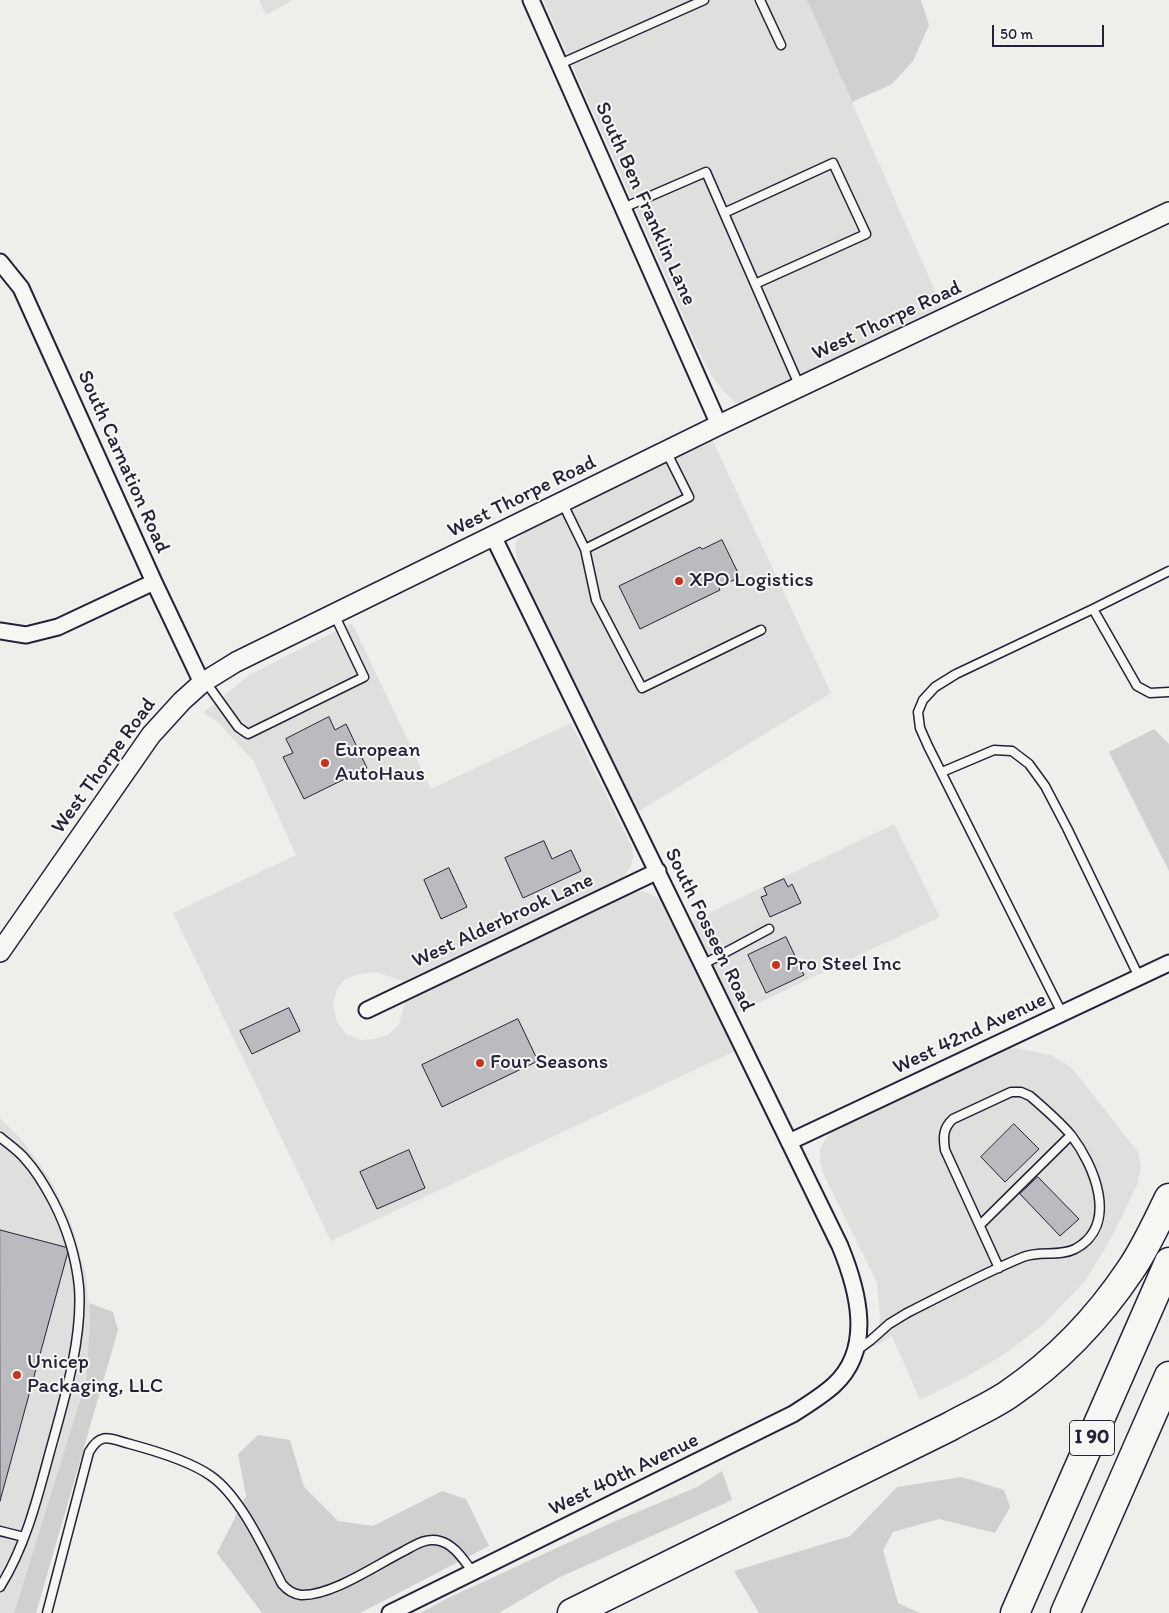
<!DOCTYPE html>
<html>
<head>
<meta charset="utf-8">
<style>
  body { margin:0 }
  #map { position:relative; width:1169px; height:1613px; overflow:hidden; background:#eeeeeb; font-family:Itim,sans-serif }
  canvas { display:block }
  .scale { position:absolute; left:992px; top:25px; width:112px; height:22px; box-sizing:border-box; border:2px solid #22223b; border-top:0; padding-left:6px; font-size:15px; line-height:18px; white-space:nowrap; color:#22223b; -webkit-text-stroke:4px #f6f6f2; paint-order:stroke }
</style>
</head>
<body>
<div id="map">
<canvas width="1169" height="1613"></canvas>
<div class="scale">50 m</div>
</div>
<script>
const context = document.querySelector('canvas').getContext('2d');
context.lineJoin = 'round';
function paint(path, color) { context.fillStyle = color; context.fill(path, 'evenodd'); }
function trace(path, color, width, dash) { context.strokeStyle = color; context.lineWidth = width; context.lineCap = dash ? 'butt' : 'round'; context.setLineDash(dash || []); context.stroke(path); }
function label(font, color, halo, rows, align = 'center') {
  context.font = font + ' Itim,sans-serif'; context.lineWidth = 4; context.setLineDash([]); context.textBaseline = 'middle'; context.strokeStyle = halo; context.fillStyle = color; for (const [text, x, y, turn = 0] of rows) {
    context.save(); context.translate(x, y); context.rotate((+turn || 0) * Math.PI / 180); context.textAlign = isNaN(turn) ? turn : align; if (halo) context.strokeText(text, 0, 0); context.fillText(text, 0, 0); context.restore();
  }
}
paint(new Path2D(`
  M 259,0 L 294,0 L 266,15 Z
  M 543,0 L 807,0 L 943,309 L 746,403 L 736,403 L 725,393 L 712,376 L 698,349 Z
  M 711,437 L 831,693 L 638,812 L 518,564 L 515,548 L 517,540 L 529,527 Z
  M 352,623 L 431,789 L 571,723 L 632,847 L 633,857 L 631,866 L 624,876 L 614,883 L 404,981 L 375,972 L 360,974 L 345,979 L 337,989 L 333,1004 L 337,1022 L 346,1034 L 361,1040 L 374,1039 L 388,1035 L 399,1024 L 404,1005 L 409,997 L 423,989 L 632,893 L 643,891 L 665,901 L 737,1050 L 331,1241 L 173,913 L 296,855 L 254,762 L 218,722 L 203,713 L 249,675 Z
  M 894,824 L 940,917 L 735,1014 L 690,922 Z
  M 1016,1048 L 1051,1055 L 1069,1066 L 1080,1078 L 1138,1152 L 1141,1166 L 1137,1185 L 1113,1235 L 1086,1280 L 1042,1326 L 1003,1355 L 966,1377 L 920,1400 L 892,1336 L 876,1346 L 880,1318 L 877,1283 L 823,1173 L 820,1161 L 820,1149 L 827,1136 L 836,1125 L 1003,1049 Z
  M 0,1118 L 21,1139 L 49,1177 L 70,1219 L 86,1275 L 90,1321 L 86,1381 L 14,1613 L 0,1613 Z`), '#dfdfde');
paint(new Path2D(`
  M 807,0 L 921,0 L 929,25 L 913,61 L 892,84 L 852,102 Z
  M 1154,729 L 1169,744 L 1169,871 L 1109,752 Z
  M 89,1303 L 113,1312 L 118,1330 L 36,1613 L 14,1613 L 86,1381 L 90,1321 Z
  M 258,1435 L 290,1440 L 304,1487 L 338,1521 L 373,1526 L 442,1491 L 466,1499 L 489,1546 L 360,1613 L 262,1613 L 217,1553 L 246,1496 L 238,1454 Z
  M 722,1471 L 732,1500 L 558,1578 L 499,1613 L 420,1613 L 448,1598 L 611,1523 L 697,1487 Z
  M 962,1477 L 1004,1490 L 1010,1507 L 995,1533 L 939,1519 L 893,1532 L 883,1550 L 898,1603 L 920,1613 L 759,1613 L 734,1571 L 850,1536 L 897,1487 Z`), '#d0d0d1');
const building = new Path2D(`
  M 722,540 L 740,577 L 719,587 L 720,590 L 640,629 L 619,586 L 700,547 L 702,549 Z
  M 329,717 L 335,730 L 346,724 L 367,768 L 304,799 L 283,757 L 293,753 L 286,739 Z
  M 544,841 L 552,859 L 571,850 L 581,871 L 523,898 L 505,858 Z
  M 449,868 L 467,907 L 441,919 L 424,880 Z
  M 784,879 L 788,887 L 792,884 L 801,903 L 770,917 L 761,897 L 767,895 L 764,888 Z
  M 786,937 L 804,975 L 766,993 L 748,955 Z
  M 289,1008 L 300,1031 L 252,1054 L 240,1031 Z
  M 518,1019 L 538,1061 L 442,1107 L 422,1065 Z
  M 1014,1124 L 1039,1149 L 1005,1182 L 981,1157 Z
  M 409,1150 L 425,1188 L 377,1209 L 360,1172 Z
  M 1038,1177 L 1079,1219 L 1060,1236 L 1020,1194 Z
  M 0,1230 L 69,1248 L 0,1501 Z`);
paint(building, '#bbbbbf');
trace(building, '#22223b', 1);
const service = new Path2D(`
  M 760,0 L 781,45
  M 560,64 L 704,0
  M 623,208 L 706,172 L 800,387
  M 724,213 L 833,163 L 866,234 L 755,284
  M 562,502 L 585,549 L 689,497 L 666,451
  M 585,549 L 596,600 L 642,688 L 761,630
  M 1093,609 L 1137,686 L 1150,693 L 1169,692
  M 205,681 L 238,727 L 245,732 L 248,734 L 364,677 L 334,614
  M 942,772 L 994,750 L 1012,751 L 1029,764 L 1045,786 L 1067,828 L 1139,977
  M 702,965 L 769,929
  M 1062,1013 L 928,746 L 920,728 L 918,712 L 923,700 L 935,687 L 956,674 L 1093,609 L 1169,571
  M 0,1137 C 8,1144 19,1151 26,1160 C 37,1172 45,1186 53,1201 C 67,1228 76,1257 79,1287 C 83,1340 63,1404 49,1455 C 37,1500 25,1547 0,1587
  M 980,1225 L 1071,1135
  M 856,1351 L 871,1340 L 889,1324 L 907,1313 C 945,1294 984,1273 1023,1257 C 1039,1250 1059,1257 1075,1249 C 1120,1225 1094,1165 1071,1135 C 1059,1121 1044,1108 1030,1096 L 1021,1092 L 1011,1092 L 953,1119 C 943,1128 943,1137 945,1150 L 999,1268
  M 0,1531 L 24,1537
  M 47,1613 L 89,1452 C 101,1431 110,1439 130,1444 C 156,1451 190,1461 211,1476 C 241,1497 265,1551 282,1584 C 287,1590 293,1594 301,1595 C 332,1596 376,1565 404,1551 C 415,1545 427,1537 440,1541 C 455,1545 464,1561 473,1572`);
const minor = new Path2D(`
  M 531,0 L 719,425
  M 0,262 L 21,288 L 154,582 L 202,683
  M 0,631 L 26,635 L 58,627 L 154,582
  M 367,1010 L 658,871
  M 789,1142 L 1169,963
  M 390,1613 L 793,1414 C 807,1405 822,1396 834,1385 C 874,1348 858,1290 840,1246 L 493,536`);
const tertiary = new Path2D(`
  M 0,952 L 151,735 L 182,701 L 202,683 L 236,662 L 719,425 L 1169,212`);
const motorway = new Path2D(`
  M 572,1613 L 949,1427 C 968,1416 990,1407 1009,1394 C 1057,1361 1099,1317 1131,1269 C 1146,1247 1157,1222 1169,1198
  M 1015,1613 L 1169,1262
  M 1065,1613 L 1169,1376`);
trace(service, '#22223b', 11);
trace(minor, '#22223b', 19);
trace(tertiary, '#22223b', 22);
trace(motorway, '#22223b', 31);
trace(service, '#f6f6f2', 8);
trace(minor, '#f6f6f2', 15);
trace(tertiary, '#f6f6f2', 19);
trace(motorway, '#f6f6f2', 28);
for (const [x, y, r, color] of [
  [679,581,5,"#c8321e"],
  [325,763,5,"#c8321e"],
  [776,965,5,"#c8321e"],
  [480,1063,5,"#c8321e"],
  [17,1375,5,"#c8321e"]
]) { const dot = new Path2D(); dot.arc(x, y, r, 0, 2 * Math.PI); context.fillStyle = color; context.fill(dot); trace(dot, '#f6f6f2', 2); }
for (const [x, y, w] of [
  [1092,1438,45]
]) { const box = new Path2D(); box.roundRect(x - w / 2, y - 17.5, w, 35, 4); context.fillStyle = '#f6f6f2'; context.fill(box); trace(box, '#22223b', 1); }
label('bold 20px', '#22223b', null, [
  ["I 90",1092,1438]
]);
label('21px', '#22223b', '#f6f6f2', [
  ["South Ben Franklin Lane",645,204,66],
  ["West Thorpe Road",887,321,-25],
  ["South Carnation Road",123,462,66],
  ["West Thorpe Road",522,497,-26],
  ["West Thorpe Road",104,766,-54],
  ["West Alderbrook Lane",503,921,-25],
  ["South Fosseen Road",709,930,64],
  ["West 42nd Avenue",970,1034,-25],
  ["West 40th Avenue",624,1475,-26]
]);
label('21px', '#22223b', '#f6f6f2', [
  ["XPO Logistics",689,581],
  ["European",335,751],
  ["AutoHaus",335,775],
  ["Pro Steel Inc",786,965],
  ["Four Seasons",490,1063],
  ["Unicep",27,1363],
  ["Packaging, LLC",27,1387]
], 'left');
</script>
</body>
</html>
